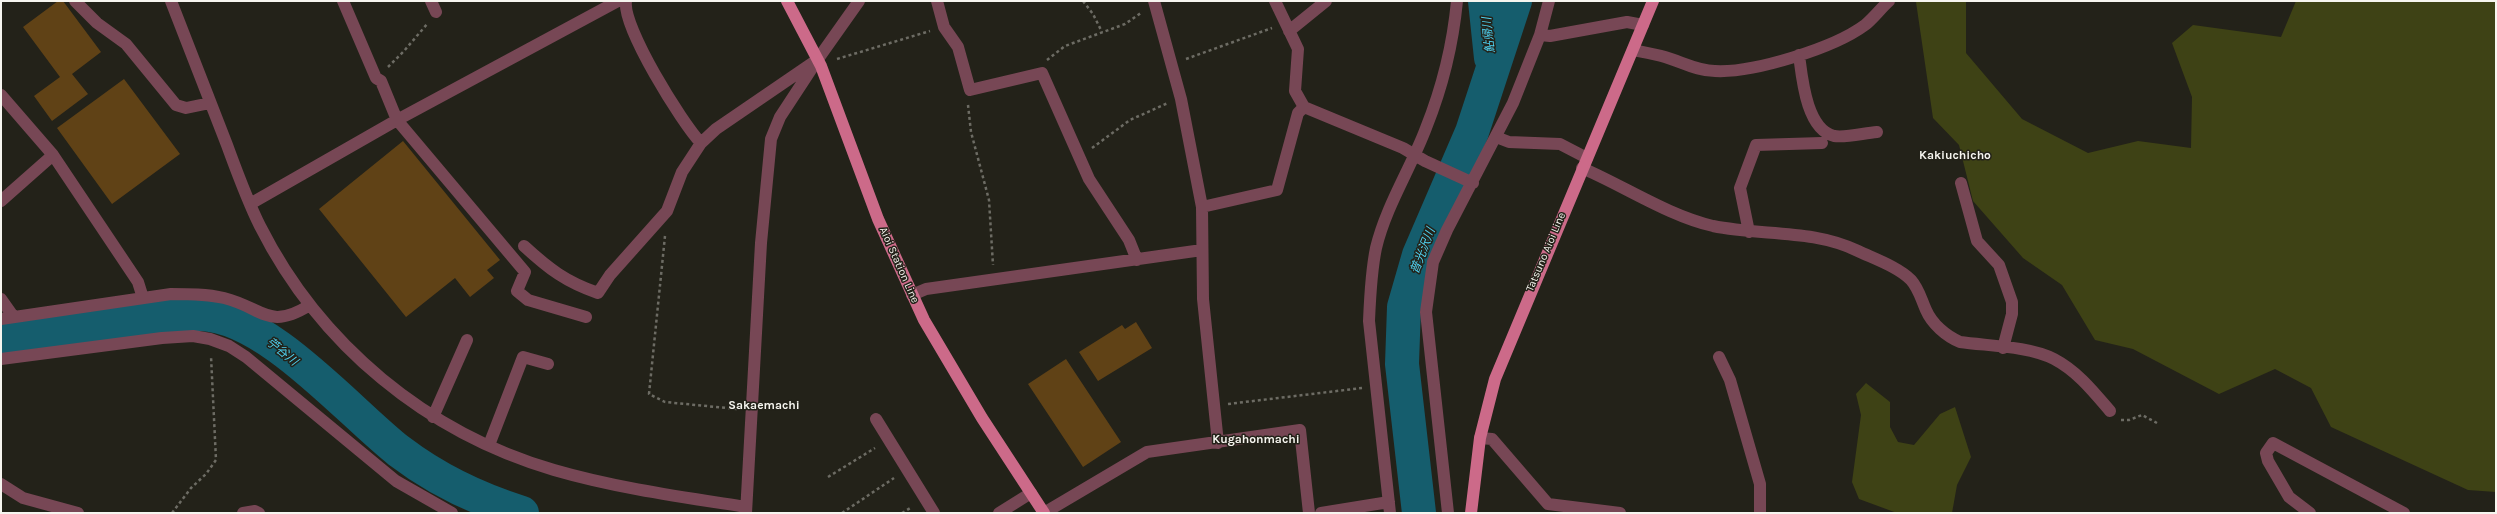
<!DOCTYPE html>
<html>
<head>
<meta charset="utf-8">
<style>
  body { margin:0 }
  #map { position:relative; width:2497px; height:514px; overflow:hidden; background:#232219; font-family:Karla,sans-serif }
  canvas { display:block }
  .frame { position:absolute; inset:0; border:2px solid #f6f5ef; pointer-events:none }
</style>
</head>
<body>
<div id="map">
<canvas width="2497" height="514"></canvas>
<div class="frame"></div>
</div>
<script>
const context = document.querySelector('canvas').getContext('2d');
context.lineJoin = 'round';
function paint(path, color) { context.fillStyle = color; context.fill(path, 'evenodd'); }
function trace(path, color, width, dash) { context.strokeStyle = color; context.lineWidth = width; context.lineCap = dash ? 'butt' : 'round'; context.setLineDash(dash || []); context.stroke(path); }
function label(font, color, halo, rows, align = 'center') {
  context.font = font + ' Karla,"Noto Sans JP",sans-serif'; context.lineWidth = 3; context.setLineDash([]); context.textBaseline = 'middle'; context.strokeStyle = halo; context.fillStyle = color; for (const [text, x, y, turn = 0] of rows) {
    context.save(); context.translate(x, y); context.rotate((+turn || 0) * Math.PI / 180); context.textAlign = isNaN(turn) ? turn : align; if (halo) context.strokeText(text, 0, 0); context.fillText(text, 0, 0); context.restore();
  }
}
paint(new Path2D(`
  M 1966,1 L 1966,53 L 2022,119 L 2088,153 L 2138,141 L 2191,148 L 2192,97 L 2172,43 L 2193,25 L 2281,37 L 2296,1 L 2496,1 L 2496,492 L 2468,490 L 2331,427 L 2311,388 L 2275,369 L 2219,394 L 2133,349 L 2095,340 L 2062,285 L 2023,258 L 1973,201 L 1959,145 L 1933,118 L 1916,2 Z
  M 1866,383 L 1890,402 L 1890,427 L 1898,442 L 1914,445 L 1940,414 L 1955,407 L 1971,457 L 1957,485 L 1952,513 L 1897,513 L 1859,499 L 1852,482 L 1861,415 L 1856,394 Z`), '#3e4215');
trace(new Path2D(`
  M 1485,1 L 1491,58
  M 1,340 C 47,333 92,326 138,321 C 159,318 181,313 201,314 C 268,316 348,411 399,451 C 437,480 477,499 522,513
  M 1419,513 L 1402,364 L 1404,307 L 1419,255 L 1472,132 L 1515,1`), '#155d6d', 34);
paint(new Path2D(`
  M 58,1 L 63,1 L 101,52 L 72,74 L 88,94 L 52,121 L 34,96 L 60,77 L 23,27 Z
  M 124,79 L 180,154 L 112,204 L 57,128 Z
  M 403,141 L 500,260 L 487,270 L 494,278 L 470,297 L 455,278 L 406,317 L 319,209 Z
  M 1136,322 L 1152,348 L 1098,381 L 1079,352 L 1122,325 L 1125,329 Z
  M 1066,359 L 1121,442 L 1083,467 L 1028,384 Z`), '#604216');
trace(new Path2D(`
  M 1083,1 L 1093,14 L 1102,32
  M 837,59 L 930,31
  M 1186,59 L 1272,28
  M 1047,60 L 1065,46 L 1125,24 L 1141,13
  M 388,67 L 404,51 L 428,23
  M 968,105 L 971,132 L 989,200 L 993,265
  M 1092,148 L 1130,120 L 1168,103
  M 665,236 L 649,394 L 665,402 L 737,409
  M 1228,404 L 1362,388
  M 2121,420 L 2129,420 L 2142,415 L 2157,423
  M 828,477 L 875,448
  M 172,513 L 191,488 L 206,474 L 216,460 L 211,356
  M 842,513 L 894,478
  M 902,513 L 912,507`), '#6d6c64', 2.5, [3, 3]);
trace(new Path2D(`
  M 75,1 L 97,23 L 126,44 L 176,105 L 186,108 L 210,103
  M 171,1 C 190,49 208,97 227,145 C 237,172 247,200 260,226 C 320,345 427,433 554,470 C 616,488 682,497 746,507
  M 343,1 L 376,78 L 381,81 L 397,120 L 525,272 L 517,291 L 528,300 L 586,317
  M 431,1 L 436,12
  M 626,1 C 622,27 682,123 701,143 L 716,129 L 814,62
  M 937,1 L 944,27 L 958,47 L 970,90 L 1042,73 L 1089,179 L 1129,240 L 1137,260
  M 1154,1 L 1181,99 L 1202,207 L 1203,299 L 1218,443
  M 1275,1 L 1298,49 L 1295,91 L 1304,107 L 1403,148 L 1425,161 L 1473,183
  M 1289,31 L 1326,1
  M 1540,35 L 1550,36 L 1627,22 L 1643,25
  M 1633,50 C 1643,52 1655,54 1665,57 C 1682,62 1698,71 1715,71 C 1754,73 1834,48 1865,25 C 1873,19 1881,8 1889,1
  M 1799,55 C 1802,77 1806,129 1834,136 C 1846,138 1864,133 1877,132
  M 1,95 L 53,155 L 138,282 L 143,298
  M 1496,137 L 1509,142 L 1560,144 L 1587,158
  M 1582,168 C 1624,186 1669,216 1713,226 C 1762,236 1813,229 1858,251 C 1875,259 1898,267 1911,280 C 1919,289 1921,299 1926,310 C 1932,324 1946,336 1960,342 C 1988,346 2029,346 2054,359 C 2077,371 2093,391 2110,411
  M 1961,183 L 1977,241 L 1999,265 L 2012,302 L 2012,314 L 2003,348
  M 1,201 L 53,155
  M 250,204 L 397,120 L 618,1
  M 1202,207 L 1277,190 L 1298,113 L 1304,107
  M 1749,232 L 1740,188 L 1756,145 L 1822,143
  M 524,246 C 549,269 566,282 598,293 L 610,275 L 667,211 L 682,172 L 701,143
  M 912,295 L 926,289 L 1202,250
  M 1,299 L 13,316
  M 1,319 L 171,294 C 189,294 207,294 224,298 C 264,308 268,331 310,305
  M 1719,357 L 1730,380 L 1760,484 L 1760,513
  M 1,359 L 162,338 L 193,336 L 210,339 L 229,346 L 246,357 L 396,481 L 452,513
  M 433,417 L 467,340
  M 876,419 L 934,513
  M 1480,438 L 1492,439 L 1548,504 L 1620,513
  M 489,445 L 523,357 L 548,364
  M 1,484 L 23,498 L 78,513
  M 243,513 L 255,511 L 259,513
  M 746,513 L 761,243 L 771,139 L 780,117 L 818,59 L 859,1
  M 999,513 L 1031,493
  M 1044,513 L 1147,452 L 1300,430 L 1309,513
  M 1321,513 L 1389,502
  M 1390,513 L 1369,321 C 1370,297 1371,272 1376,248 C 1386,206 1411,168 1426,128 C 1442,88 1453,43 1457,1
  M 1448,513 L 1426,312 L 1433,262 L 1447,230 L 1513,103 L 1540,35 L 1549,1
  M 2310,513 L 2289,497 L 2268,461 L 2266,453 L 2273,443 L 2404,513`), '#774755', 12);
trace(new Path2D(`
  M 787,1 L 821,66 L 878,219 L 924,320 L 982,418 L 1044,513
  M 1471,513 L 1480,438 L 1495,379 L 1653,1`), '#cc6a89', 12);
label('11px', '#f6f5ef', '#232219', [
  ["Tatsuno Aioi Line",1546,252,-67],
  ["Aioi Station Line",899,265,66]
]);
label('italic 12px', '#4fd1f0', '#232219', [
  ["鮎帰川",1489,35,-96],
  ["普光沢川",1423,251,-69],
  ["苧谷川",282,352,39]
]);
label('bold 12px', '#f6f5ef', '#232219', [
  ["Kakiuchicho",1955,156],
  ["Sakaemachi",764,406],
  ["Kugahonmachi",1256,440]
]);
</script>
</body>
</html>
